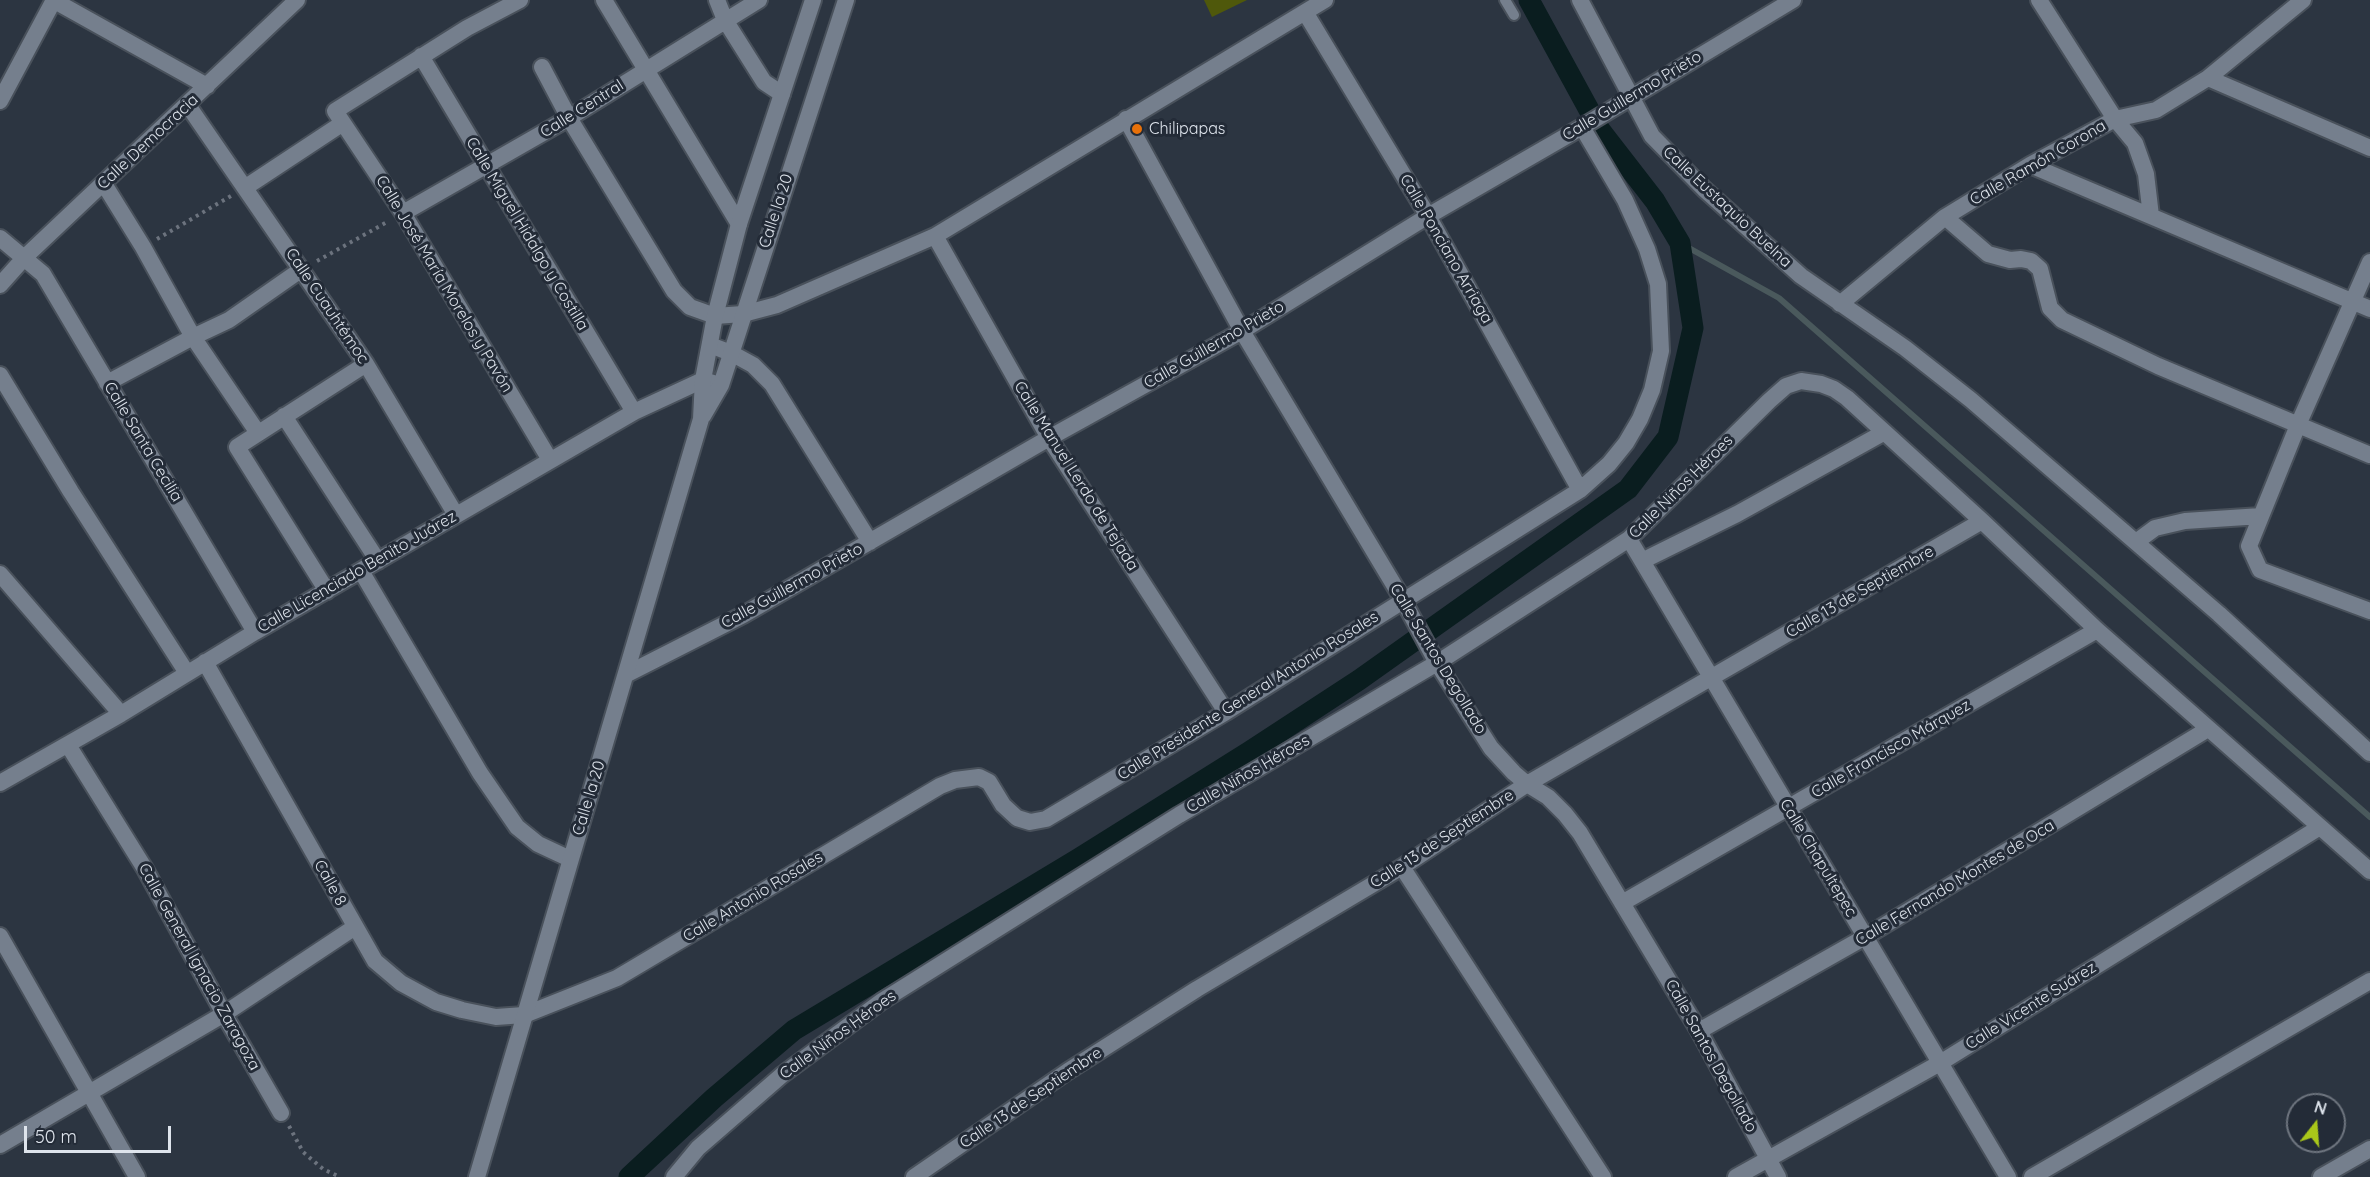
<!DOCTYPE html>
<meta charset="utf-8">
<style>
body{margin:0}
#map{position:relative;width:2370px;height:1177px;overflow:hidden;background:#2c3541;font-family:Quicksand,sans-serif}
canvas{display:block}
.north{position:absolute;left:2286px;top:1093px;width:60px;height:60px;box-sizing:border-box;background:#232b37;border:2px solid #6e757f;border-radius:50%;rotate:17deg;font-size:16px;font-weight:700;line-height:24px;text-align:center;color:#dee4ec}
.north::after{content:'';display:block;margin:auto;width:21px;height:27px;background:#a9c71a;clip-path:polygon(50% 0,100% 100%,50% 72%,0 100%)}
.scale{position:absolute;left:24px;top:1126px;width:147px;height:27px;box-sizing:border-box;border:3px solid #dee4ec;border-top:0;padding-left:8px;font-size:18px;line-height:21px;white-space:nowrap;color:#dee4ec;-webkit-text-stroke:4px #232b37;paint-order:stroke}
</style>
<div id="map">
<canvas width="2370" height="1177"></canvas>
<div class="north">N</div>
<div class="scale">50 m</div>
</div>
<script>
const c = document.querySelector('canvas').getContext('2d');
c.lineJoin = 'round';
function fillPath(path, color) { c.fillStyle = color; c.fill(path, 'evenodd'); }
const toPath = rows => new Path2D(rows.map(r => 'M' + r).join(''));
function stroke(path, color, width, dash) { c.strokeStyle = color; c.lineWidth = width; c.lineCap = dash ? 'butt' : 'round'; c.setLineDash(dash || []); c.stroke(path); }
function label(font, color, halo, rows, align = 'center') {
  c.font = font + ' Quicksand,sans-serif'; c.lineWidth = 6; c.setLineDash([]); c.textBaseline = 'middle'; c.strokeStyle = halo; c.fillStyle = color; for (const [text, x, y, turn = 0] of rows) {
    c.save(); c.translate(x, y); c.rotate((+turn || 0) * Math.PI / 180); c.textAlign = isNaN(turn) ? turn : align; if (halo) c.strokeText(text, 0, 0); c.fillText(text, 0, 0); c.restore();
  }
}
fillPath(toPath([
 [1204,0,1247,0,1212,17]
]), '#4f580b');
stroke(toPath([
 [1680,243,1779,298,2370,817]
]), '#4a595c', 6);
stroke(toPath([
 [629,1177,714,1098,794,1030,1078,859,1249,752,1359,680,1628,489,1668,437,1693,328,1680,243,1655,201,1600,130,1529,0]
]), '#0a1d1f', 21);
const service = toPath([
 [1505,0,1514,15]
]);
const minor = toPath([
 [53,0,207,86],
 [520,0,467,28,335,111,403,213,550,460],
 [604,0,739,224],
 [717,0,725,20,764,82,782,94],
 [1580,0,1652,136,1704,189,1801,276,1905,348,1971,400,2219,614,2370,753],
 [2039,0,2115,119,2135,143,2146,174,2151,216],
 [1305,12,1428,216,1580,490],
 [421,56,634,412],
 [542,67,569,118,674,291,690,307,715,316,743,314,777,305,935,236,1325,0],
 [2208,78,2370,148],
 [0,101,54,0],
 [187,104,366,364,456,515],
 [1126,119,1242,331,1403,600,1437,663,1491,748,1514,773,1527,784,1548,797,1565,814,1580,833,1699,1031,1778,1177],
 [2030,165,2370,309],
 [104,184,143,247,193,337,258,433],
 [246,187,343,123],
 [403,213,569,118,759,0],
 [1945,217,1988,254,2010,260,2021,259,2031,261,2040,269,2050,308,2062,320,2158,366,2370,455],
 [935,236,1049,438,1226,712],
 [0,238,43,274,255,632],
 [2370,262,2298,425,2249,546,2260,570,2370,611],
 [0,285,25,257,297,0],
 [1840,304,1945,217,2030,165,2115,119,2156,110,2208,78,2303,0],
 [710,345,731,353,753,365,772,384,870,542],
 [0,375,71,492,187,673],
 [107,383,193,337,229,320,302,269],
 [284,416,378,561],
 [1629,539,2008,1177],
 [2136,542,2155,528,2185,521,2261,516],
 [1642,561,1737,514,1883,433],
 [361,571,480,773,517,827,538,844,570,859],
 [0,574,121,714],
 [327,591,237,447,366,364],
 [205,662,375,961,401,983,436,1002,462,1010,496,1017,524,1015,617,978,940,786,955,780,979,777,989,782,1003,805,1017,818,1030,822,1046,819,1226,712,1580,490,1609,464,1626,443,1640,419,1652,390,1661,351,1658,284,1647,249,1625,200,1582,127],
 [627,674,743,615,1049,438,1242,331,1428,216,1582,127,1793,0],
 [68,745,145,869,224,1014,281,1113],
 [0,783,121,714,255,632,634,412,703,380,716,384],
 [1402,867,1603,1177],
 [1622,903,2097,630],
 [0,936,137,1177],
 [1699,1031,1865,937,2208,729],
 [0,1145,224,1014,355,927],
 [674,1177,698,1148,782,1075,882,1001,1179,815,1437,663,1629,539,1769,401,1786,386,1801,381,1821,384,1834,389,1847,398,1982,521,2097,630,2370,871],
 [914,1177,1068,1071,1197,989,1402,867,1527,784,1982,521],
 [1736,1177,1940,1063,2320,827],
 [2032,1177,2370,981],
 [2321,1177,2370,1149]
]);
const tertiary = toPath([
 [703,416,721,385,846,0],
 [477,1177,701,419,703,380,715,316,739,224,813,0]
]);
stroke(service, '#49515b', 14);
stroke(minor, '#49515b', 20);
stroke(tertiary, '#49515b', 20);
stroke(toPath([
 [157,239,231,196],
 [317,261,389,221],
 [289,1126,303,1152,323,1169,340,1177]
]), '#6c737e', 4, [3, 4.5]);
stroke(service, '#757f8d', 10);
stroke(minor, '#757f8d', 16);
stroke(tertiary, '#757f8d', 16);
for (const [x, y, r, color] of [
 [1137,129,6,"#e8710a"]
]) { const dot = new Path2D(); dot.arc(x, y, r, 0, 2 * Math.PI); c.fillStyle = color; c.fill(dot); stroke(dot, '#232b37', 2); }
label('16px', '#dee4ec', '#232b37', [
 ["Calle Guillermo Prieto",1632,96,-31],
 ["Calle Central",582,109,-32],
 ["Calle Democracia",148,142,-43],
 ["Calle Ramón Corona",2038,163,-30],
 ["Calle Eustaquio Buelna",1727,207,43],
 ["Calle la 20",776,211,-72],
 ["Calle Miguel Hidalgo y Costilla",527,234,59],
 ["Calle Ponciano Arriaga",1446,249,60],
 ["Calle José María Morelos y Pavón",444,284,59],
 ["Calle Cuauhtémoc",327,306,56],
 ["Calle Guillermo Prieto",1214,345,-30],
 ["Calle Santa Cecilia",143,442,59],
 ["Calle Manuel Lerdo de Tejada",1076,476,58],
 ["Calle Niños Héroes",1681,487,-45],
 ["Calle Licenciado Benito Juárez",357,572,-30],
 ["Calle Guillermo Prieto",792,586,-29],
 ["Calle 13 de Septiembre",1860,592,-30],
 ["Calle Santos Degollado",1438,659,59],
 ["Calle Presidente General Antonio Rosales",1248,696,-32],
 ["Calle Francisco Márquez",1891,749,-30],
 ["Calle Niños Héroes",1248,774,-30],
 ["Calle la 20",589,798,-73],
 ["Calle 13 de Septiembre",1442,839,-33],
 ["Calle Chapultepec",1818,858,59],
 ["Calle 8",330,883,61],
 ["Calle Fernando Montes de Oca",1955,883,-31],
 ["Calle Antonio Rosales",753,897,-31],
 ["Calle General Ignacio Zaragoza",199,967,61],
 ["Calle Vicente Suárez",2031,1006,-32],
 ["Calle Niños Héroes",838,1035,-36],
 ["Calle Santos Degollado",1711,1056,61],
 ["Calle 13 de Septiembre",1031,1098,-34]
]);
label('16px', '#dee4ec', '#232b37', [
 ["Chilipapas",1149,129]
], 'left');
</script>
